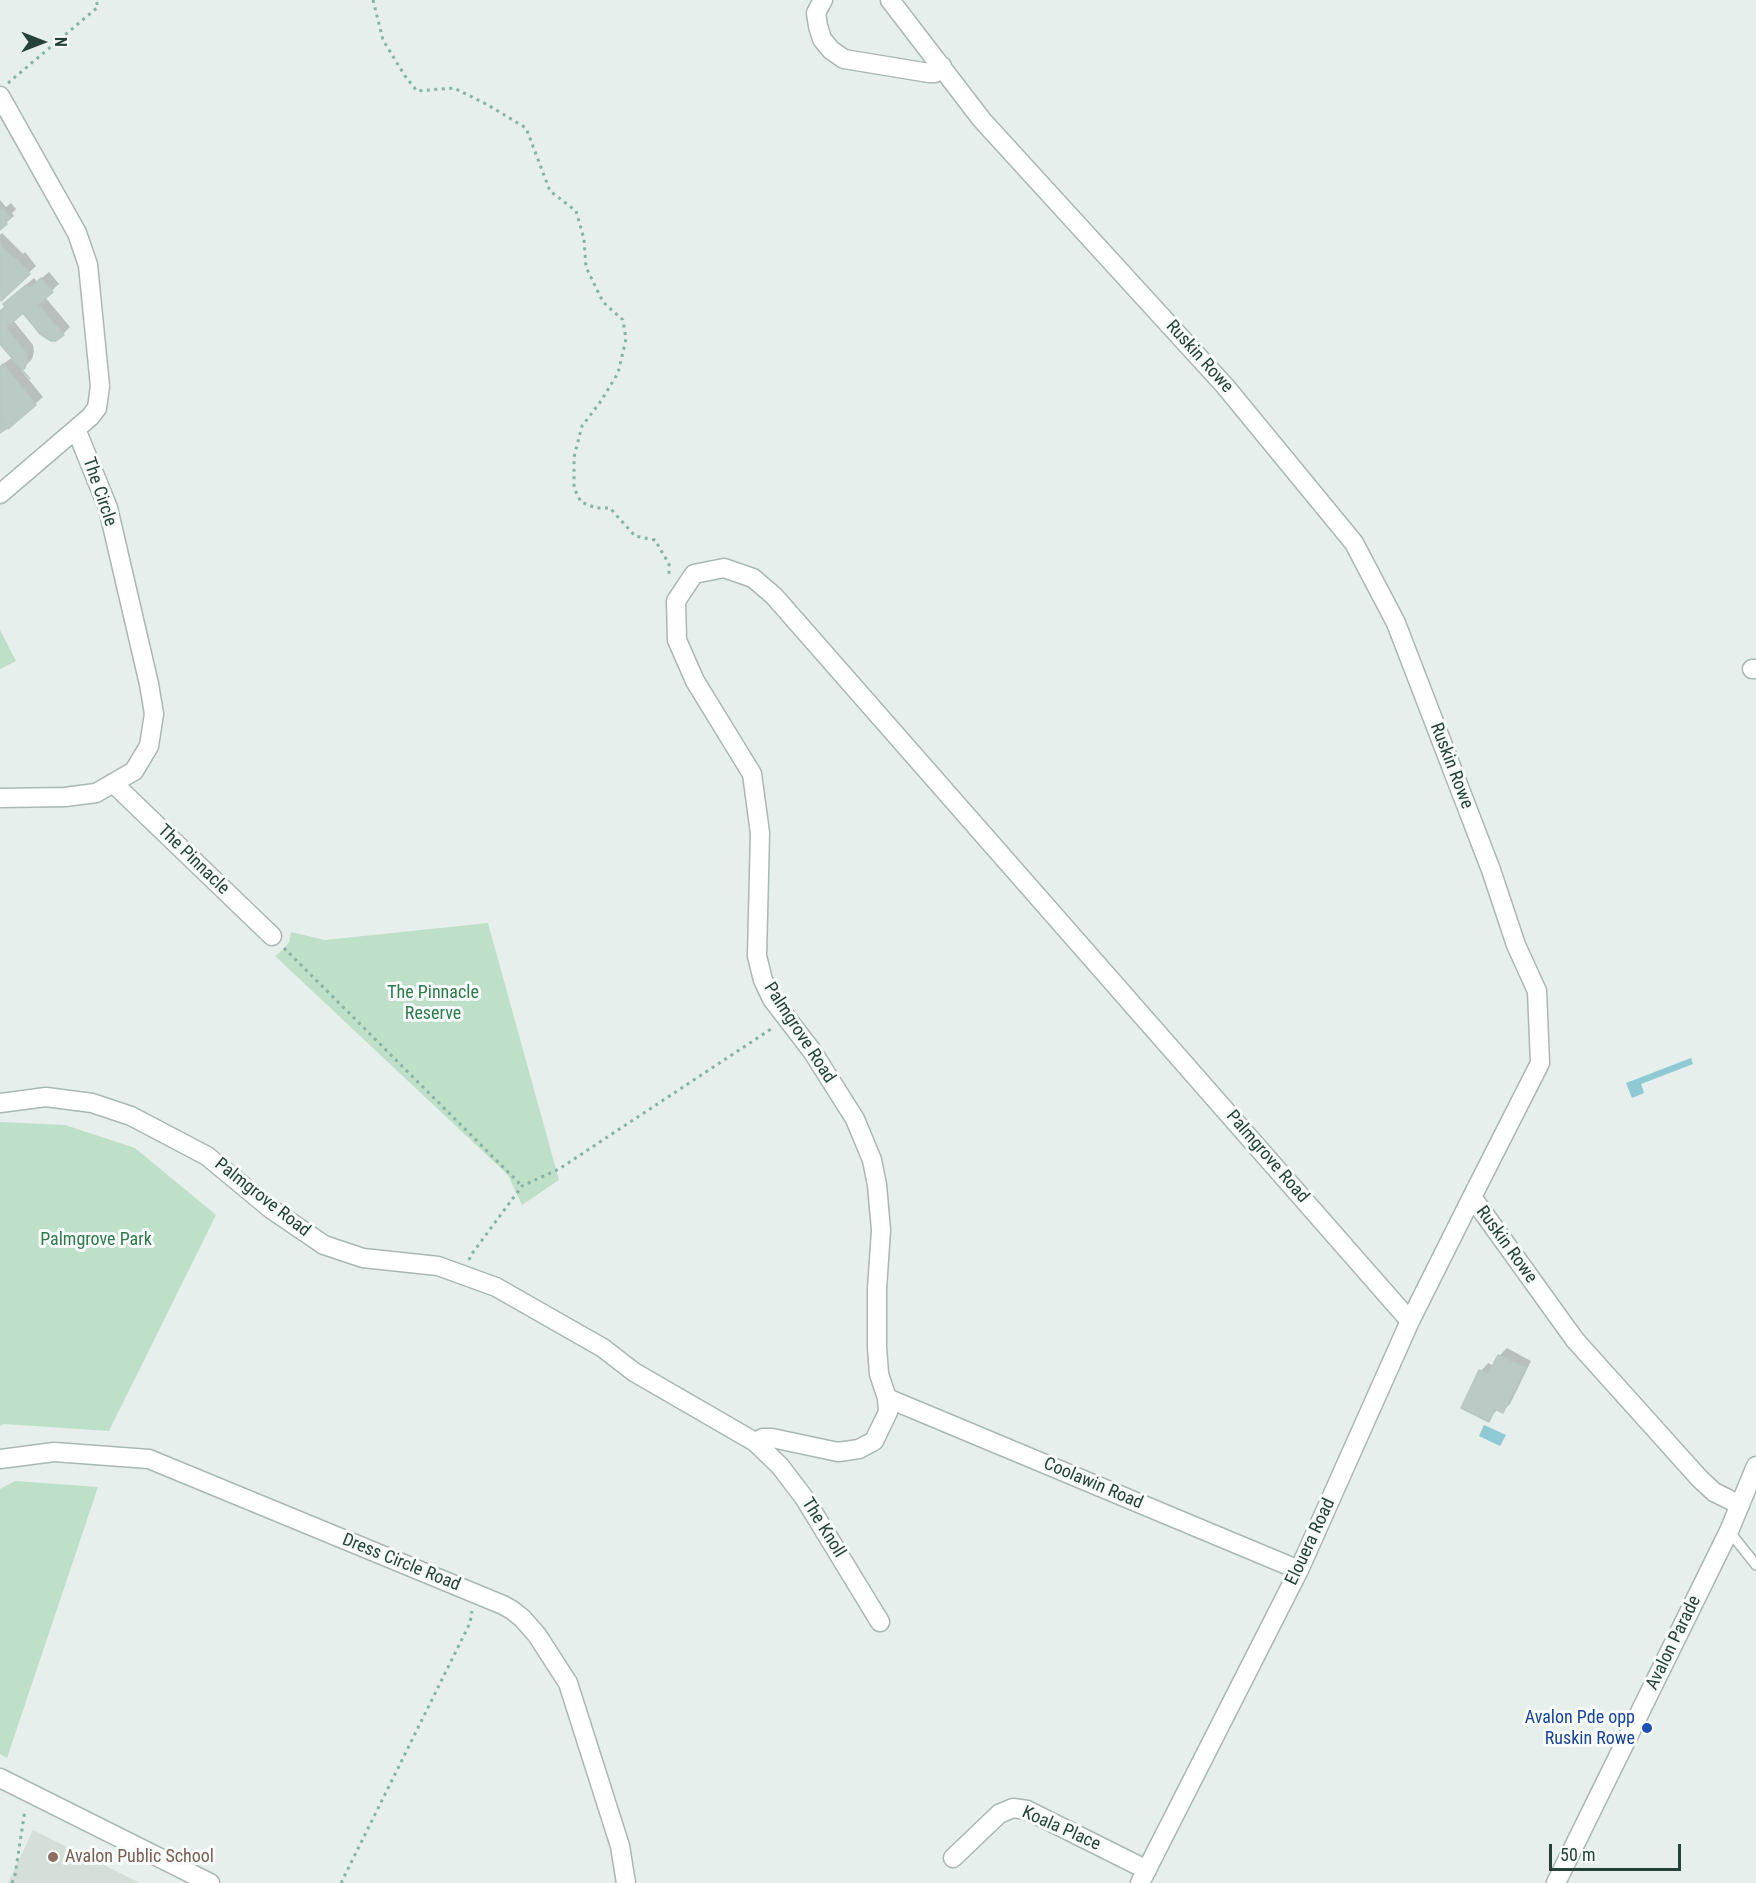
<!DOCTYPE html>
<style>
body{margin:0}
#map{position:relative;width:1756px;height:1883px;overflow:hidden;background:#e6efeb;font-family:"Roboto Condensed",sans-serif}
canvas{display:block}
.north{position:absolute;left:12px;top:12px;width:60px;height:60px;-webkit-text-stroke:4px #f7fbf9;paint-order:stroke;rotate:90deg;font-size:16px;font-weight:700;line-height:24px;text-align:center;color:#24423a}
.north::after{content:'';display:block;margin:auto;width:21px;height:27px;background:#24423a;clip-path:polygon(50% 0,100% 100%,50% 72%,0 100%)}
.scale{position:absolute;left:1549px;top:1844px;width:132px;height:27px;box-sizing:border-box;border:3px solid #24423a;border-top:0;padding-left:8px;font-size:18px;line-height:21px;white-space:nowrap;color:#24423a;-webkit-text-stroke:4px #f7fbf9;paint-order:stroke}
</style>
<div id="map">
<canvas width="1756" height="1883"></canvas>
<div class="north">N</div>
<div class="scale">50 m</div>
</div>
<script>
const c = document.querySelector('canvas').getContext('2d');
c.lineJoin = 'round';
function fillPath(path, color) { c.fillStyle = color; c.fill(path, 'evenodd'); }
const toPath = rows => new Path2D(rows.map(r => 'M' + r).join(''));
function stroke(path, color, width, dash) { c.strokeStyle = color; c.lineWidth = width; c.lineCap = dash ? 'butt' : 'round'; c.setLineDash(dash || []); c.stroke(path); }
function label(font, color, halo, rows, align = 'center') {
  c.font = font + ' "Roboto Condensed",sans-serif'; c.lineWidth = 6; c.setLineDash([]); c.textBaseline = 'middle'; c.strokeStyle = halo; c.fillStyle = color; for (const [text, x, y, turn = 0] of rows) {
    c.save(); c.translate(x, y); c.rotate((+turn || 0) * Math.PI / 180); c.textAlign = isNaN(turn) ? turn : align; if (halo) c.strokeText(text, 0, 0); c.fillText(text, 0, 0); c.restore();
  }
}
fillPath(toPath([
 [33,1830,140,1883,8,1883]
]), '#d4dfda');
fillPath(toPath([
 [0,630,16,661,0,669],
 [488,923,559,1180,522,1205,508,1175,275,956,284,949,289,942,291,932,325,940],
 [0,1122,65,1125,135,1148,216,1215,109,1431,4,1424,0,1426],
 [15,1481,98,1487,7,1758,0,1754,0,1489]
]), '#bfe0c8');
fillPath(toPath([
 [1691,1058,1693,1064,1641,1084,1644,1093,1632,1098,1626,1083],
 [1484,1425,1506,1435,1500,1446,1479,1436]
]), '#8ec9d4');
fillPath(toPath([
 [0,200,6,207,11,203,16,209,12,213,14,216,0,228],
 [2,233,23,254,25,252,36,266,1,299,0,235],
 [49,272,59,284,45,297,70,327,63,334,23,311,13,320,33,345,34,352,32,359,21,370,43,397,8,427,7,425,0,432,0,366,13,357,0,342,0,312,6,306,12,297,34,278,37,282],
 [1507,1348,1531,1361,1510,1404,1502,1411,1498,1409,1488,1420,1481,1371,1488,1363,1494,1366,1499,1356]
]), '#0003');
const building = toPath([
 [3,209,10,218,5,221,7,224,0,230,0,211,3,209],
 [0,245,15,260,17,259,30,274,1,301,0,245],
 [41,278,53,292,38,305,64,335,56,341,51,341,40,334,23,313,6,328,26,353,27,360,25,368,22,370,30,379,0,344,0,311,5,307,3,304,26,285,29,288,41,278],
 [3,364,36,405,8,429,0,419,0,367,3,364],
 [0,421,6,429,0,433,0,421],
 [1498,1355,1525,1368,1503,1413,1495,1409,1489,1422,1461,1408,1479,1370,1488,1374,1498,1355]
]);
fillPath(building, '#bbcac4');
stroke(building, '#b8c9c2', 1.5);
const service = toPath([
 [1729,1531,1756,1565]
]);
const minor = toPath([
 [823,0,816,13,818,26,822,39,831,50,844,59,929,73,935,73,942,66],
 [890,0,982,120,1225,386,1354,543,1396,623,1491,870,1516,945,1537,991,1540,1063,1472,1197,1575,1340,1700,1479,1714,1492,1740,1505],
 [0,96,77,233,88,265,100,386,97,408,90,417,0,494],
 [1752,669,1756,669],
 [113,783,272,936],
 [0,798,65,797,96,793,134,771,149,746,154,714,149,684,108,508,76,429],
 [0,1103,46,1097,92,1103,131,1116,207,1156,271,1209,324,1245,363,1258,438,1266,496,1287,603,1348,634,1372,755,1442,763,1438,772,1438,838,1452,859,1449,874,1441,888,1412,887,1398,879,1374,877,1347,877,1289,881,1230,877,1185,872,1160,855,1119,812,1051,772,999,763,980,757,956,760,833,752,774,695,681,677,640,676,601,694,574,724,568,753,578,774,596,1410,1321],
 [887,1398,1299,1570],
 [755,1442,780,1466,805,1499,880,1622],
 [0,1459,54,1452,149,1459,503,1605,512,1610,522,1618,537,1635,568,1683,620,1846,626,1883],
 [0,1778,210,1883],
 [953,1858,999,1814,1013,1808,1027,1810,1147,1870],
 [1140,1883,1299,1570,1410,1321,1472,1197]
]);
const tertiary = toPath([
 [1556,1883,1729,1531,1756,1466]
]);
stroke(service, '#a8b8b2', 12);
stroke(minor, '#a8b8b2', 21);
stroke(tertiary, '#a8b8b2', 21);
stroke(toPath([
 [373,0,383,40,405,76,417,91,454,88,488,105,526,128,550,191,576,211,584,239,586,267,603,302,623,320,626,339,618,373,601,401,582,426,574,457,574,488,581,502,596,508,610,508,635,536,655,540,669,564,669,578],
 [8,83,98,7,96,0],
 [284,948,522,1186],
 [469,1260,471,1255,522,1186,559,1169,774,1027],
 [12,1883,15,1875,25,1810],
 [341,1883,470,1623,472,1611]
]), '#86b3a5', 3, [3, 4.5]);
stroke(service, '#fff', 9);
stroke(minor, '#fff', 18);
stroke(tertiary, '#fff', 18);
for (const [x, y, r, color] of [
 [1647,1728,6,"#1a4fb4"],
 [53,1857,6,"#8d6e63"]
]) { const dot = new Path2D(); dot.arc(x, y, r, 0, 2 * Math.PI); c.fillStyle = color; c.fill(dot); stroke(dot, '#f7fbf9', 2); }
label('18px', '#24423a', '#f7fbf9', [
 ["Ruskin Rowe",1199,357,48],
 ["The Circle",99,492,71],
 ["Ruskin Rowe",1451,766,69],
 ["The Pinnacle",193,860,44],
 ["Palmgrove Road",799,1033,57],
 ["Palmgrove Road",1267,1157,49],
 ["Palmgrove Road",262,1198,38],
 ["Ruskin Rowe",1506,1245,54],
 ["Coolawin Road",1093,1484,23],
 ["The Knoll",823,1528,58],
 ["Elouera Road",1311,1542,-65],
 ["Dress Circle Road",401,1563,22],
 ["Avalon Parade",1674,1643,-64],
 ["Koala Place",1061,1829,24]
]);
label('18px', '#2d7a4b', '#f7fbf9', [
 ["The Pinnacle",433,993],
 ["Reserve",433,1014],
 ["Palmgrove Park",96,1240]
]);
label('18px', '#164399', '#f7fbf9', [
 ["Avalon Pde opp",1635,1718],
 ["Ruskin Rowe",1635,1739]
], 'right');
label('18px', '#785e54', '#f7fbf9', [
 ["Avalon Public School",65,1857]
], 'left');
</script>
